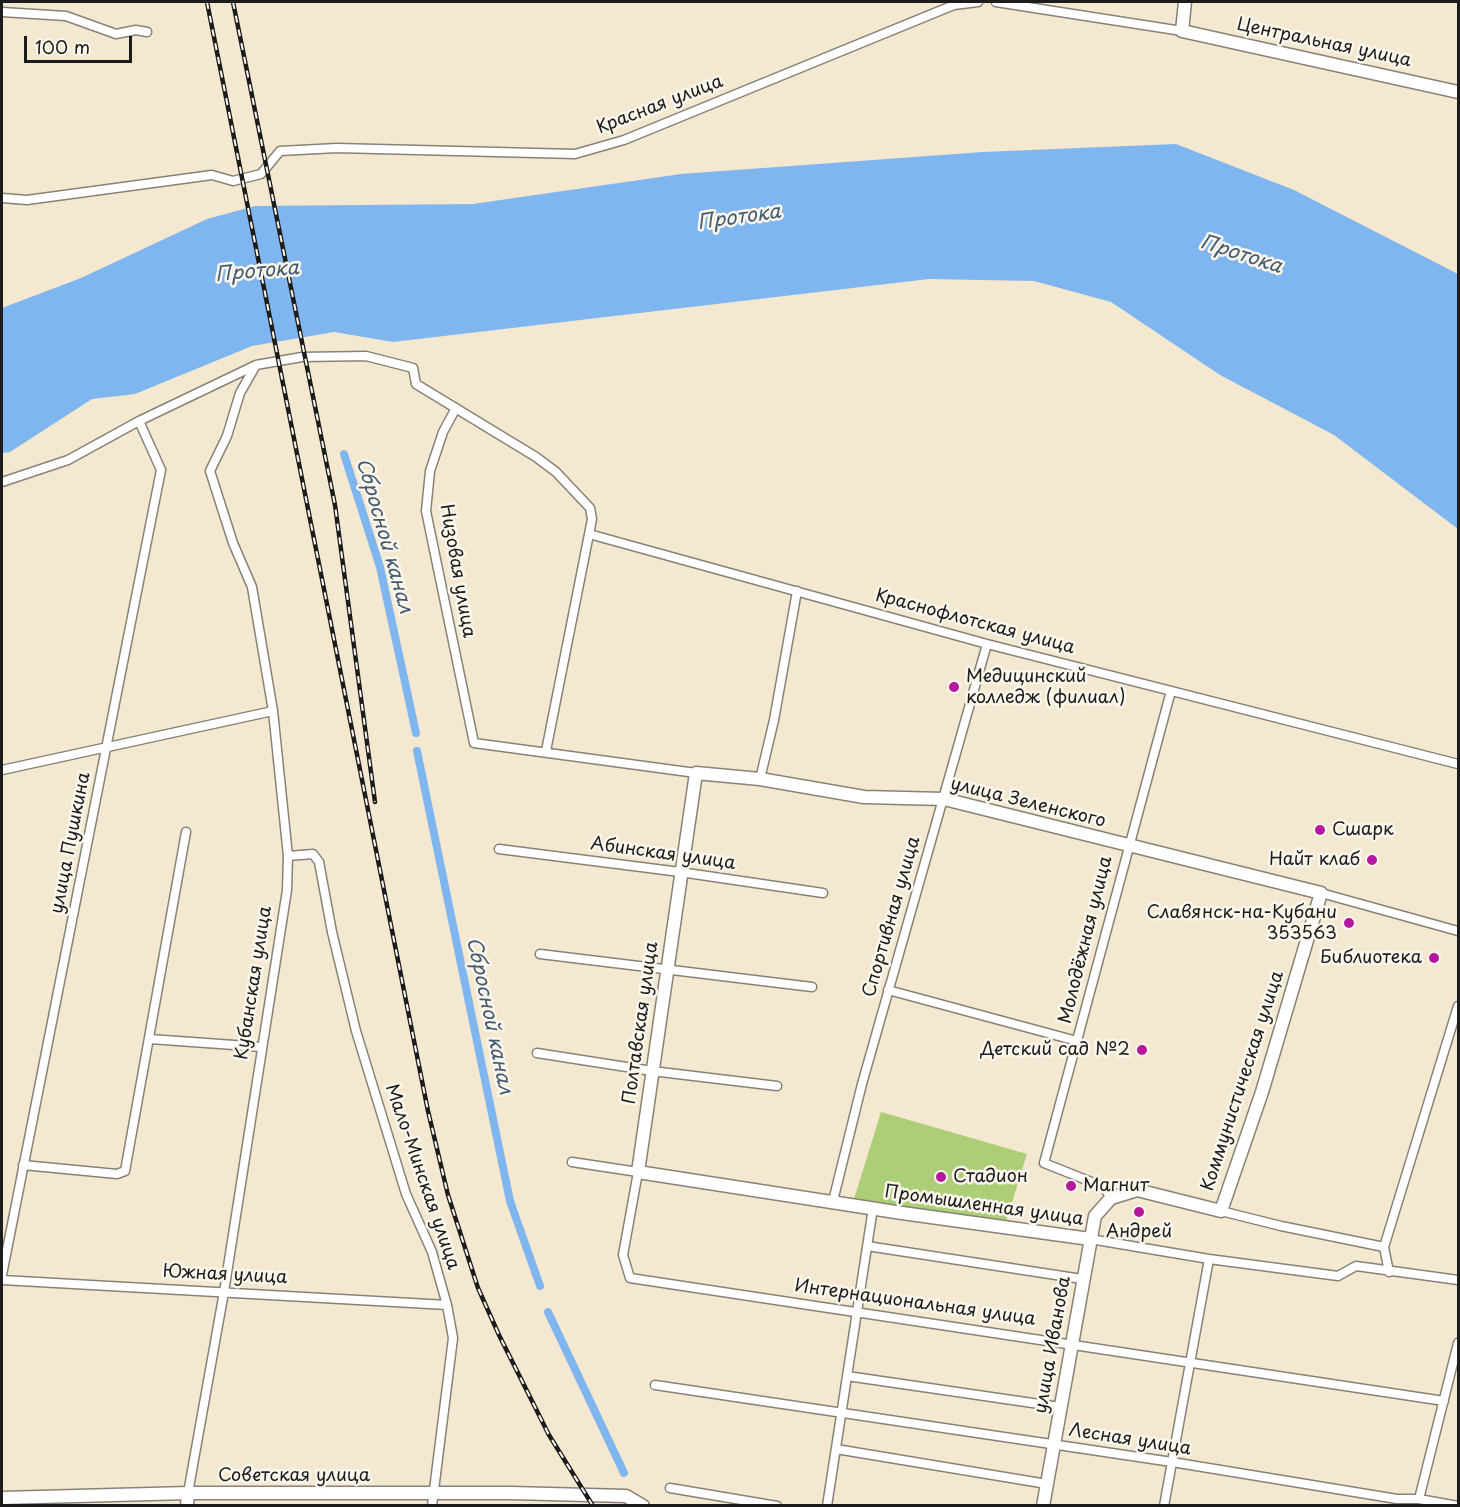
<!DOCTYPE html>
<meta charset="utf-8">
<style>
body{margin:0}
#map{position:relative;width:1460px;height:1507px;overflow:hidden;background:#f4e8d0;font-family:"Playpen Sans",sans-serif}
canvas{display:block}
.frame{position:absolute;inset:0;border:3px solid #1c1c1c;pointer-events:none}
.scale{position:absolute;left:24px;top:36px;width:108px;height:27px;box-sizing:border-box;border:3px solid #1c1c1c;border-top:0;padding-left:8px;font-size:18px;line-height:21px;white-space:nowrap;color:#1c1c1c;-webkit-text-stroke:4px #fbf7ec;paint-order:stroke}
</style>
<div id="map">
<canvas width="1460" height="1507"></canvas>
<div class="frame"></div>
<div class="scale">100 m</div>
</div>
<script>
const c = document.querySelector('canvas').getContext('2d');
c.lineJoin = 'round';
function fillPath(path, color) { c.fillStyle = color; c.fill(path, 'evenodd'); }
const toPath = rows => new Path2D(rows.map(r => 'M' + r).join(''));
function stroke(path, color, width, dash) { c.strokeStyle = color; c.lineWidth = width; c.lineCap = dash ? 'butt' : 'round'; c.setLineDash(dash || []); c.stroke(path); }
function label(font, color, halo, rows, align = 'center') {
  c.font = font + ' "Playpen Sans",sans-serif'; c.lineWidth = 5; c.setLineDash([]); c.textBaseline = 'middle'; c.strokeStyle = halo; c.fillStyle = color; for (const [text, x, y, turn = 0] of rows) {
    c.save(); c.translate(x, y); c.rotate((+turn || 0) * Math.PI / 180); c.textAlign = isNaN(turn) ? turn : align; if (halo) c.strokeText(text, 0, 0); c.fillText(text, 0, 0); c.restore();
  }
}
fillPath(toPath([
 [881,1112,1027,1154,1005,1225,854,1199]
]), '#abce77');
fillPath(toPath([
 [1176,144,1294,190,1458,274,1458,529,1334,435,1220,375,1111,302,1034,281,929,279,393,342,334,332,252,346,135,394,92,399,10,452,2,453,2,308,81,278,207,219,255,206,473,204,681,174,983,152]
]), '#80b6ef');
stroke(toPath([
 [344,454,380,567,416,733],
 [417,751,510,1201,540,1286],
 [548,1312,624,1473]
]), '#80b6ef', 8);
const street = toPath([
 [996,2,1182,31],
 [2,12,66,16,116,34,136,30,147,32],
 [2,198,27,200,212,175,233,181,261,174,280,151,337,148,575,154,624,140,954,5,978,2],
 [456,408,443,432,430,471,426,511,474,743,696,773],
 [2,482,68,460,139,421,256,365],
 [589,534,987,644,1458,764],
 [2,770,273,711],
 [760,779,774,720,797,591],
 [499,849,680,872,823,893],
 [288,856,313,854,319,862,332,932,356,1031,406,1194,432,1252,447,1305,453,1338,432,1506],
 [1321,893,1458,931],
 [540,954,812,987],
 [888,990,1077,1041],
 [150,1039,262,1047],
 [537,1053,652,1071,777,1086],
 [572,1162,638,1172,623,1255,630,1278,1444,1401],
 [23,1165,117,1174,125,1171,186,832],
 [1111,1198,1104,1187,1044,1163,1171,691],
 [833,1201,862,1084,987,644],
 [1221,1211,1281,1226,1384,1247,1389,1272],
 [1090,1239,1209,1259,1338,1276,1356,1266,1458,1280],
 [867,1246,1082,1279],
 [1384,1247,1458,1006],
 [2,1275,161,470,139,421],
 [2,1280,447,1305],
 [847,1376,1060,1407],
 [655,1385,1172,1462,1397,1499,1419,1499,1458,1506],
 [836,1449,1047,1484],
 [670,1488,777,1506],
 [188,1493,224,1292,287,890,288,856,273,711,252,587,233,543,210,471,227,436,240,393,256,365,302,357,366,356,413,368,416,384,536,457,556,472,590,508,592,519,546,751],
 [1419,1499,1458,1343],
 [827,1506,873,1208],
 [1164,1506,1209,1259]
]);
const secondary = toPath([
 [1185,2,1182,31,1458,92],
 [2,1498,188,1493,511,1493,626,1496,643,1506],
 [187,1506,188,1493],
 [1043,1506,1095,1216,1111,1198,1137,1190,1221,1211,1262,1092,1321,893,944,799,864,797,760,779,696,773,638,1172,902,1213,1090,1239]
]);
stroke(street, '#888276', 11);
stroke(secondary, '#888276', 15);
stroke(street, '#fff', 8);
stroke(secondary, '#fff', 12);
const rail = toPath([
 [207,2,428,1111,448,1195,478,1288,499,1335,549,1435,593,1506],
 [233,2,335,505,375,802]
]);
stroke(rail, '#1c1c1c', 4.5);
stroke(rail, '#fbf7ec', 2, [7]);
for (const [x, y, r, color] of [
 [954,687,6,"#b5179e"],
 [1320,830,6,"#b5179e"],
 [1372,860,6,"#b5179e"],
 [1349,923,6,"#b5179e"],
 [1434,958,6,"#b5179e"],
 [1142,1050,6,"#b5179e"],
 [941,1177,6,"#b5179e"],
 [1071,1186,6,"#b5179e"],
 [1139,1212,6,"#b5179e"]
]) { const dot = new Path2D(); dot.arc(x, y, r, 0, 2 * Math.PI); c.fillStyle = color; c.fill(dot); stroke(dot, '#fbf7ec', 2); }
label('18px', '#1c1c1c', '#fbf7ec', [
 ["Центральная улица",1324,43,12],
 ["Красная улица",660,105,-21],
 ["Низовая улица",457,571,80],
 ["Краснофлотская улица",975,622,15],
 ["улица Зеленского",1028,803,14],
 ["улица Пушкина",71,843,-79],
 ["Абинская улица",663,854,8],
 ["Спортивная улица",892,917,-74],
 ["Молодёжная улица",1086,940,-76],
 ["Кубанская улица",254,983,-81],
 ["Полтавская улица",641,1023,-82],
 ["Коммунистическая улица",1243,1081,-72],
 ["Мало-Минская улица",422,1177,71],
 ["Промышленная улица",984,1206,8],
 ["Южная улица",225,1275,3],
 ["Интернациональная улица",915,1303,8],
 ["улица Иванова",1053,1345,-80],
 ["Лесная улица",1130,1440,9],
 ["Советская улица",294,1476]
]);
label('18px', '#1c1c1c', '#fbf7ec', [
 ["Медицинский",966,677],
 ["колледж (филиал)",966,698],
 ["Сшарк",1332,830],
 ["Найт клаб",1360,860,"right"],
 ["Славянск-на-Кубани",1337,913,"right"],
 ["353563",1337,934,"right"],
 ["Библиотека",1422,958,"right"],
 ["Детский сад №2",1130,1050,"right"],
 ["Стадион",953,1177],
 ["Магнит",1083,1186],
 ["Андрей",1139,1232,"center"]
], 'left');
label('italic 20px', '#445a70', '#fbf7ec', [
 ["Протока",739,218,-8],
 ["Протока",1241,255,18],
 ["Протока",257,272,-5],
 ["Сбросной канал",384,536,74],
 ["Сбросной канал",489,1016,78]
]);
</script>
